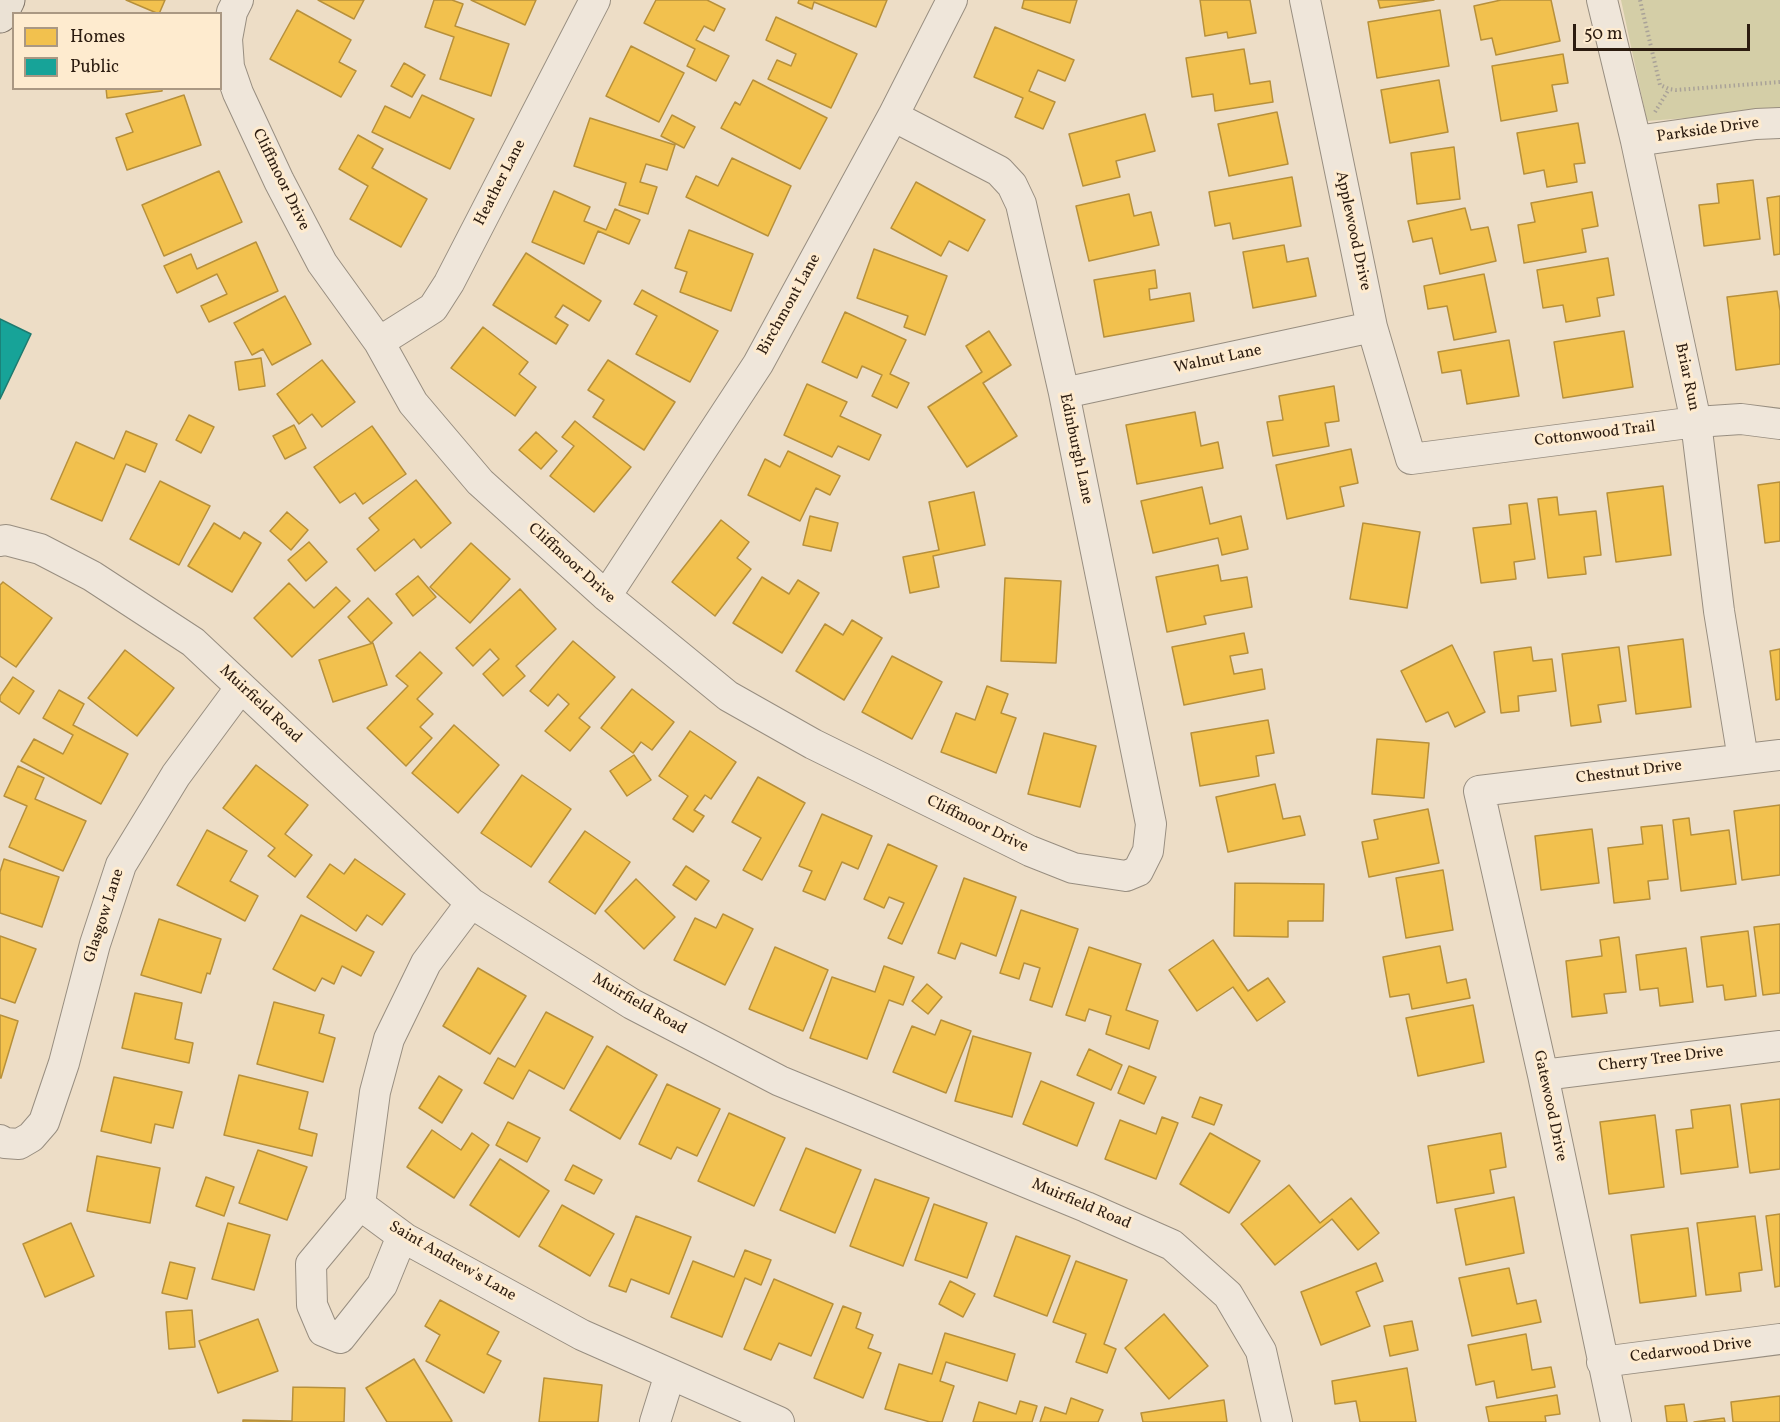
<!DOCTYPE html>
<style>
body{margin:0}
#map{position:relative;width:1780px;height:1422px;overflow:hidden;background:#edddc6;font-family:Vollkorn,serif}
canvas{display:block}
.legend{position:absolute;left:12px;top:12px;width:210px;height:78px;box-sizing:border-box;background:#feebcf;border:2px solid #aa9883;margin:0;padding:8px 10px;list-style:none;font-size:18px;color:#2c1c10}
.legend li{display:flex;align-items:center;gap:12px;height:30px}
.legend b{width:30px;border:2px solid #aa9883}
.scale{position:absolute;left:1573px;top:24px;width:177px;height:27px;box-sizing:border-box;border:3px solid #2c1c10;border-top:0;padding-left:8px;font-size:18px;line-height:21px;white-space:nowrap;color:#2c1c10;-webkit-text-stroke:4px #feebcf;paint-order:stroke}
</style>
<div id="map">
<canvas width="1780" height="1422"></canvas>
<ul class="legend">
<li><b style="height:16px;background:#f2c14e"></b>Homes</li>
<li><b style="height:16px;background:#17a398"></b>Public</li>
</ul>
<div class="scale">50 m</div>
</div>
<script>
const c = document.querySelector('canvas').getContext('2d');
c.lineJoin = 'round';
function fillPath(path, color) { c.fillStyle = color; c.fill(path, 'evenodd'); }
const toPath = rows => new Path2D(rows.map(r => 'M' + r).join(''));
function stroke(path, color, width, dash) { c.strokeStyle = color; c.lineWidth = width; c.lineCap = dash ? 'butt' : 'round'; c.setLineDash(dash || []); c.stroke(path); }
function label(font, color, halo, rows, align = 'center') {
  c.font = font + ' Vollkorn,serif'; c.lineWidth = 6; c.setLineDash([]); c.textBaseline = 'middle'; c.strokeStyle = halo; c.fillStyle = color; for (const [text, x, y, turn = 0] of rows) {
    c.save(); c.translate(x, y); c.rotate((+turn || 0) * Math.PI / 180); c.textAlign = isNaN(turn) ? turn : align; if (halo) c.strokeText(text, 0, 0); c.fillText(text, 0, 0); c.restore();
  }
}
fillPath(toPath([
 [1621,0,1780,0,1780,111,1647,121]
]), '#d4cea7');
const homes = toPath([
 [126,0,165,0,159,14,126,0],
 [318,0,364,0,354,19,318,0],
 [434,0,452,0,463,4,455,26,509,44,491,96,440,79,454,37,425,27,434,0],
 [471,0,536,0,525,25,471,0],
 [656,0,707,0,725,9,714,31,704,26,696,40,729,56,716,81,687,66,695,49,644,23,656,0],
 [799,0,887,0,876,27,814,2,812,9,798,3,799,0],
 [1024,0,1077,0,1070,23,1022,8,1024,0],
 [1200,0,1250,0,1256,33,1228,38,1227,32,1205,36,1200,0],
 [1378,0,1434,0,1380,8,1378,0],
 [1501,0,1551,0,1560,41,1496,55,1492,38,1481,40,1474,6,1501,0],
 [297,10,351,40,339,62,356,71,341,97,270,59,297,10],
 [1440,10,1449,66,1377,78,1368,22,1440,10],
 [776,17,857,54,831,108,768,79,777,60,791,66,796,54,766,40,776,17],
 [995,27,1074,60,1065,81,1038,70,1029,91,1055,102,1043,129,1015,117,1023,98,974,77,995,27],
 [631,46,684,73,659,122,606,96,631,46],
 [1244,49,1250,84,1270,81,1273,102,1215,111,1213,94,1192,97,1186,58,1244,49],
 [1563,54,1568,83,1552,85,1557,111,1501,121,1492,66,1563,54],
 [404,63,425,75,412,97,391,86,404,63],
 [753,80,827,118,800,169,721,128,735,102,740,105,753,80],
 [1439,80,1448,132,1390,143,1381,90,1439,80],
 [106,88,162,88,162,91,107,98,106,88],
 [184,95,201,145,127,170,116,138,133,132,126,114,184,95],
 [422,95,474,119,450,169,372,132,385,106,410,118,422,95],
 [1277,112,1288,164,1229,176,1218,124,1277,112],
 [1145,114,1155,151,1116,161,1120,177,1083,186,1069,134,1145,114],
 [672,115,695,127,684,148,661,136,672,115],
 [590,118,675,145,667,170,646,164,640,182,657,187,648,214,619,205,626,183,574,166,590,118],
 [1578,123,1585,163,1574,164,1577,182,1547,187,1544,170,1524,174,1517,133,1578,123],
 [358,135,383,149,372,168,427,199,401,247,350,219,368,186,339,169,358,135],
 [1454,147,1460,199,1417,204,1411,153,1454,147],
 [732,158,791,186,768,236,686,197,696,176,718,186,732,158],
 [219,171,242,222,164,256,142,205,219,171],
 [1292,177,1301,226,1233,239,1230,223,1215,226,1209,192,1292,177],
 [1753,180,1760,239,1704,246,1699,205,1719,203,1717,184,1753,180],
 [916,182,985,220,968,251,949,241,941,256,891,228,916,182],
 [554,191,590,207,584,221,606,230,615,209,640,220,629,244,598,231,584,264,532,242,554,191],
 [1592,192,1598,226,1582,229,1586,252,1524,263,1518,225,1535,222,1531,203,1592,192],
 [1129,194,1134,216,1151,212,1159,245,1089,261,1076,206,1129,194],
 [1780,196,1780,254,1774,255,1767,198,1780,196],
 [1465,208,1471,230,1488,227,1496,261,1440,274,1432,238,1413,242,1408,221,1465,208],
 [689,230,753,254,731,311,680,292,687,272,675,268,689,230],
 [256,242,278,291,209,322,201,306,227,294,217,274,177,293,164,266,191,254,197,269,256,242],
 [1284,245,1287,262,1308,258,1316,296,1253,308,1243,252,1284,245],
 [874,249,947,276,925,335,904,327,908,316,857,298,874,249],
 [526,253,601,301,589,321,563,305,555,317,568,325,556,344,493,305,526,253],
 [1608,258,1614,295,1597,298,1600,316,1566,322,1563,305,1543,308,1537,270,1608,258],
 [1155,270,1157,288,1149,289,1150,300,1190,293,1194,321,1104,337,1094,280,1155,270],
 [1484,274,1496,332,1454,340,1447,306,1428,309,1424,286,1484,274],
 [642,290,718,331,690,382,636,354,657,316,634,304,642,290],
 [1777,291,1780,311,1780,364,1736,370,1727,297,1777,291],
 [285,296,311,344,272,365,263,349,252,355,234,323,285,296],
 [845,312,906,340,890,374,909,383,897,408,872,396,882,375,862,366,857,378,822,362,845,312],
 [483,327,528,362,519,374,536,387,515,416,451,368,483,327],
 [989,331,1011,365,983,383,1017,436,967,467,928,407,982,372,966,346,989,331],
 [1624,331,1633,387,1563,398,1554,342,1624,331],
 [1509,340,1519,396,1467,404,1461,370,1442,373,1438,352,1509,340],
 [261,358,265,386,239,390,235,362,261,358],
 [322,360,355,402,322,427,312,414,299,424,277,394,322,360],
 [608,360,675,402,644,450,593,417,604,400,588,390,608,360],
 [807,384,847,402,840,416,881,435,869,460,838,446,832,457,784,435,807,384],
 [1334,386,1339,421,1325,423,1329,446,1273,456,1267,422,1283,420,1279,396,1334,386],
 [1195,412,1201,446,1218,442,1223,468,1137,484,1126,425,1195,412],
 [189,415,214,427,201,453,176,440,189,415],
 [575,421,631,467,594,512,550,476,574,446,562,437,575,421],
 [294,425,306,448,285,459,273,436,294,425],
 [372,426,406,474,363,504,355,493,340,503,314,467,372,426],
 [126,431,157,444,145,472,126,464,102,521,51,499,76,442,114,459,126,431],
 [536,432,557,451,541,469,519,450,536,432],
 [1351,449,1358,483,1340,487,1344,506,1287,519,1276,465,1351,449],
 [788,451,840,476,830,495,816,488,800,521,748,495,765,459,780,467,788,451],
 [416,480,451,523,421,548,414,539,375,571,357,549,379,530,369,518,416,480],
 [160,481,210,506,179,565,130,539,160,481],
 [1780,482,1780,541,1765,543,1758,485,1780,482],
 [1663,486,1671,555,1616,562,1607,493,1663,486],
 [1202,487,1210,524,1241,516,1248,549,1222,555,1218,538,1153,553,1141,501,1202,487],
 [974,492,985,545,933,556,939,587,910,593,903,557,939,550,929,502,974,492],
 [1557,497,1559,515,1596,511,1601,555,1584,557,1586,574,1548,578,1538,499,1557,497],
 [1527,503,1535,559,1514,562,1516,579,1481,583,1473,528,1511,524,1509,505,1527,503],
 [287,512,308,530,291,550,270,531,287,512],
 [810,516,838,523,831,551,803,545,810,516],
 [721,520,749,542,737,558,751,569,715,616,672,582,721,520],
 [214,523,240,539,244,532,261,543,232,592,188,566,214,523],
 [1363,523,1420,532,1407,608,1350,599,1363,523],
 [309,542,327,562,306,581,288,560,309,542],
 [471,543,510,579,470,623,430,587,471,543],
 [1218,565,1221,581,1247,577,1252,607,1204,616,1206,624,1167,632,1156,577,1218,565],
 [418,576,436,597,413,616,396,594,418,576],
 [762,577,789,594,798,580,819,593,782,653,733,623,762,577],
 [1005,578,1061,581,1056,663,1001,661,1005,578],
 [3,582,52,618,16,667,0,656,0,585,3,582],
 [289,583,314,608,336,587,350,601,292,657,254,618,289,583],
 [520,589,556,629,516,666,525,676,503,696,483,674,499,659,490,649,473,666,456,648,520,589],
 [368,598,392,623,371,643,348,617,368,598],
 [852,620,882,638,844,700,796,671,825,624,843,635,852,620],
 [1244,633,1248,653,1230,656,1234,674,1262,669,1265,689,1184,705,1172,647,1244,633],
 [1683,639,1691,707,1636,714,1628,646,1683,639],
 [573,641,615,677,579,718,590,727,570,751,545,731,569,704,558,694,548,706,530,691,573,641],
 [373,643,387,685,333,702,319,660,373,643],
 [1452,645,1485,712,1455,727,1448,712,1426,722,1401,671,1452,645],
 [1531,647,1533,661,1552,659,1556,691,1518,696,1519,711,1501,713,1494,652,1531,647],
 [1619,647,1626,701,1598,705,1601,722,1571,726,1562,654,1619,647],
 [1780,649,1780,699,1776,700,1770,651,1780,649],
 [125,650,174,688,137,736,88,698,125,650],
 [420,652,442,673,417,699,433,714,420,727,432,738,406,766,367,728,408,686,396,676,420,652],
 [892,656,942,682,912,739,862,712,892,656],
 [13,677,34,691,19,714,0,701,0,696,13,677],
 [987,686,1008,694,1001,713,1016,718,996,773,941,752,956,713,975,720,987,686],
 [632,689,674,722,652,750,641,742,633,753,601,728,632,689],
 [59,690,84,704,73,725,128,754,101,804,21,761,34,739,63,754,73,735,43,718,59,690],
 [1268,720,1274,753,1256,756,1259,776,1200,786,1191,733,1268,720],
 [454,725,499,765,458,813,412,773,454,725],
 [690,731,736,762,711,799,705,795,694,810,704,816,693,832,673,819,688,796,659,776,690,731],
 [1044,733,1096,746,1080,807,1028,794,1044,733],
 [1377,739,1429,743,1424,798,1372,794,1377,739],
 [634,755,651,780,627,796,610,771,634,755],
 [256,765,308,805,285,834,312,855,295,877,268,856,275,848,223,808,256,765],
 [18,766,44,778,35,799,86,821,63,871,9,847,27,806,4,796,18,766],
 [522,775,571,809,531,867,481,833,522,775],
 [758,777,805,803,762,880,743,870,761,838,732,822,758,777],
 [1275,784,1283,819,1300,816,1305,835,1228,852,1216,797,1275,784],
 [1780,805,1780,875,1742,880,1734,811,1780,805],
 [1428,809,1439,863,1369,877,1362,842,1378,839,1374,820,1428,809],
 [822,814,872,836,858,869,842,862,825,900,803,891,812,871,799,866,822,814],
 [1689,818,1691,835,1729,830,1736,884,1681,891,1673,820,1689,818],
 [1662,825,1668,879,1648,881,1650,899,1614,903,1608,848,1643,844,1641,827,1662,825],
 [1592,829,1599,883,1541,890,1535,836,1592,829],
 [207,830,247,851,230,881,258,896,245,921,177,885,207,830],
 [585,831,630,862,595,914,549,882,585,831],
 [888,844,937,866,902,944,888,938,904,903,889,897,884,908,864,899,888,844],
 [4,859,59,877,42,927,0,913,0,872,4,859],
 [355,859,405,894,382,925,367,915,356,931,307,897,330,864,344,874,355,859],
 [686,866,709,881,696,900,673,885,686,866],
 [1443,870,1453,930,1406,938,1396,878,1443,870],
 [964,878,1016,897,996,956,961,943,955,959,938,953,964,878],
 [636,879,675,917,644,949,605,911,636,879],
 [1235,883,1324,884,1323,921,1288,921,1288,937,1234,936,1235,883],
 [1021,910,1078,929,1052,1007,1030,1000,1040,968,1024,963,1019,979,1000,973,1021,910],
 [723,914,753,929,725,985,674,960,695,918,716,928,723,914],
 [301,915,374,952,361,976,342,966,334,984,322,978,315,991,273,969,301,915],
 [159,919,221,939,210,974,207,973,201,993,141,975,159,919],
 [1780,924,1780,993,1763,995,1754,927,1780,924],
 [1748,931,1756,996,1725,1000,1723,985,1707,987,1701,937,1748,931],
 [0,936,36,949,15,1003,0,998,0,936],
 [1619,937,1626,992,1604,994,1607,1013,1572,1017,1566,961,1602,956,1600,940,1619,937],
 [1213,940,1248,991,1268,978,1285,1002,1257,1021,1233,987,1197,1011,1169,970,1213,940],
 [1440,946,1447,983,1466,979,1470,998,1412,1009,1409,994,1390,997,1383,957,1440,946],
 [775,947,828,970,803,1031,749,1009,775,947],
 [1089,947,1141,964,1126,1010,1158,1021,1149,1049,1106,1034,1111,1016,1089,1009,1085,1021,1066,1015,1089,947],
 [1686,948,1693,1002,1660,1006,1658,988,1640,990,1636,955,1686,948],
 [884,966,914,977,903,1005,889,1000,867,1059,810,1038,832,977,875,992,884,966],
 [478,968,526,996,490,1054,443,1026,478,968],
 [927,984,942,997,928,1014,912,1001,927,984],
 [135,993,182,1003,175,1039,193,1043,189,1063,122,1048,135,993],
 [274,1002,324,1015,319,1033,335,1038,323,1082,257,1064,274,1002],
 [1473,1005,1484,1062,1418,1076,1406,1018,1473,1005],
 [546,1012,593,1037,564,1089,529,1070,513,1099,484,1083,498,1058,515,1067,546,1012],
 [0,1015,18,1021,1,1078,0,1078,0,1015],
 [941,1020,971,1031,946,1093,893,1072,912,1026,935,1035,941,1020],
 [973,1036,1031,1053,1012,1117,955,1101,973,1036],
 [607,1046,657,1075,620,1139,570,1110,607,1046],
 [1089,1049,1122,1065,1111,1090,1077,1075,1089,1049],
 [1129,1066,1156,1077,1144,1104,1118,1093,1129,1066],
 [239,1075,308,1092,299,1129,317,1134,312,1156,224,1135,239,1075],
 [439,1076,462,1090,442,1123,419,1108,439,1076],
 [114,1077,182,1092,173,1128,155,1124,151,1143,101,1131,114,1077],
 [1041,1081,1094,1103,1077,1146,1023,1124,1041,1081],
 [667,1084,720,1109,697,1156,677,1147,671,1159,639,1144,667,1084],
 [1200,1097,1222,1105,1214,1125,1192,1117,1200,1097],
 [1780,1099,1780,1169,1750,1173,1741,1104,1780,1099],
 [1730,1105,1738,1167,1681,1174,1676,1130,1693,1128,1691,1110,1730,1105],
 [729,1113,785,1138,754,1206,698,1181,729,1113],
 [1655,1115,1664,1187,1609,1194,1600,1122,1655,1115],
 [1162,1117,1178,1123,1156,1179,1105,1159,1120,1120,1156,1134,1162,1117],
 [508,1122,540,1138,527,1162,496,1145,508,1122],
 [432,1130,461,1150,472,1133,489,1145,454,1198,407,1167,432,1130],
 [1210,1133,1260,1161,1229,1213,1180,1184,1210,1133],
 [1501,1133,1506,1167,1490,1170,1494,1193,1437,1203,1428,1146,1501,1133],
 [806,1148,861,1170,835,1233,780,1210,806,1148],
 [258,1150,307,1167,287,1220,239,1203,258,1150],
 [97,1156,160,1168,150,1223,87,1211,97,1156],
 [500,1159,549,1191,519,1237,470,1205,500,1159],
 [573,1165,602,1180,594,1194,565,1180,573,1165],
 [206,1177,234,1187,224,1216,196,1206,206,1177],
 [875,1179,929,1198,903,1266,850,1246,875,1179],
 [1289,1185,1320,1223,1351,1198,1379,1233,1358,1250,1332,1219,1275,1265,1241,1224,1289,1185],
 [1514,1197,1524,1253,1466,1265,1455,1209,1514,1197],
 [934,1204,987,1223,967,1278,915,1260,934,1204],
 [562,1205,614,1234,590,1276,539,1246,562,1205],
 [1780,1214,1780,1286,1775,1287,1766,1216,1780,1214],
 [636,1216,691,1237,669,1294,631,1279,626,1292,609,1286,636,1216],
 [1755,1216,1762,1270,1739,1273,1741,1291,1706,1295,1697,1223,1755,1216],
 [71,1223,94,1276,45,1297,23,1244,71,1223],
 [228,1223,270,1235,254,1290,212,1279,228,1223],
 [1688,1228,1696,1296,1640,1303,1631,1235,1688,1228],
 [1016,1236,1070,1256,1047,1316,994,1296,1016,1236],
 [745,1250,771,1260,761,1285,745,1278,722,1337,671,1317,693,1261,734,1277,745,1250],
 [1076,1261,1127,1280,1104,1344,1116,1349,1107,1373,1076,1362,1086,1334,1053,1322,1076,1261],
 [170,1262,195,1268,187,1299,162,1293,170,1262],
 [1376,1263,1383,1281,1356,1292,1370,1326,1321,1345,1301,1292,1376,1263],
 [1509,1268,1517,1304,1536,1300,1541,1322,1472,1336,1459,1278,1509,1268],
 [774,1279,833,1304,811,1356,779,1343,771,1360,744,1349,774,1279],
 [950,1281,975,1294,963,1317,939,1304,950,1281],
 [440,1300,499,1332,487,1354,501,1361,484,1393,426,1361,440,1335,425,1326,440,1300],
 [843,1306,861,1313,856,1328,873,1335,868,1348,881,1353,863,1398,814,1378,843,1306],
 [192,1310,195,1347,169,1349,166,1312,192,1310],
 [1164,1314,1208,1366,1169,1399,1125,1348,1164,1314],
 [258,1319,278,1371,218,1393,199,1341,258,1319],
 [1412,1321,1418,1350,1390,1356,1384,1326,1412,1321],
 [945,1333,1015,1354,1007,1381,946,1362,940,1381,954,1386,942,1422,930,1422,885,1409,899,1364,932,1374,945,1333],
 [1526,1334,1532,1370,1551,1367,1555,1387,1497,1398,1494,1381,1476,1385,1468,1345,1526,1334],
 [414,1359,452,1421,450,1422,387,1422,366,1388,414,1359],
 [1407,1368,1416,1422,1360,1422,1356,1401,1335,1404,1332,1381,1407,1368],
 [544,1378,602,1385,598,1422,539,1422,544,1378],
 [293,1387,345,1388,344,1422,243,1422,243,1420,292,1421,293,1387],
 [1557,1395,1560,1414,1545,1416,1546,1422,1489,1422,1486,1407,1557,1395],
 [1780,1396,1780,1422,1733,1422,1731,1402,1780,1396],
 [1071,1398,1103,1410,1098,1422,1040,1422,1045,1407,1066,1414,1071,1398],
 [1224,1400,1227,1422,1143,1422,1141,1413,1224,1400],
 [1020,1401,1037,1406,1032,1422,973,1422,979,1402,1016,1414,1020,1401],
 [1684,1404,1687,1422,1667,1422,1665,1406,1684,1404],
 [1724,1418,1725,1422,1694,1422,1724,1418]
]);
fillPath(homes, '#f2c14e');
stroke(homes, '#b7903b', 1.5);
const public = toPath([
 [0,319,31,334,0,399,0,319]
]);
fillPath(public, '#17a398');
stroke(public, '#1d7a6f', 1.5);
const minor = toPath([
 [238,0,232,12,227,39,229,67,238,93,279,181,322,263,379,342,413,403,480,482,606,596,728,696,813,744,1030,851,1073,868,1126,876,1138,871,1148,851,1151,824,1064,393,1021,204,1012,185,999,171,893,116],
 [1305,0,1372,327,1411,459,1696,422,1741,419,1780,424],
 [1602,0,1636,141,1696,422,1719,611,1743,759],
 [1636,141,1756,124,1780,123],
 [379,342,433,308,449,283,595,0],
 [1064,393,1372,327],
 [0,541,6,540,40,549,92,576,193,642,471,903,632,1004,780,1081,1086,1207,1172,1245,1228,1295,1261,1351,1277,1422],
 [606,596,758,364,893,116,952,0],
 [471,903,426,963,389,1039,375,1092,360,1205,406,1239,582,1335,779,1422],
 [1543,1075,1780,1046],
 [0,1140,5,1143,19,1144,31,1137,44,1122,64,1063,95,944,121,865,176,775,241,687],
 [360,1205,311,1264,312,1305,323,1331,340,1338,382,1285,402,1236],
 [1602,1362,1780,1339],
 [655,1422,670,1374],
 [1616,1422,1543,1075,1479,791,1780,755]
]);
const major = toPath([
 [0,16,8,0]
]);
stroke(minor, '#988e80', 32);
stroke(major, '#7e7367', 35);
stroke(toPath([
 [1640,0,1660,85,1669,89,1676,90,1780,82],
 [1655,112,1669,89]
]), '#a9a298', 4, [1.5, 3]);
stroke(minor, '#efe6da', 30);
stroke(major, '#ebe2d5', 33);
label('16px', '#2c1c10', '#feebcf', [
 ["Parkside Drive",1708,131,-8],
 ["Cliffmoor Drive",280,180,64],
 ["Heather Lane",501,183,-63],
 ["Applewood Drive",1352,231,78],
 ["Birchmont Lane",790,305,-61],
 ["Walnut Lane",1218,360,-12],
 ["Briar Run",1686,377,78],
 ["Cottonwood Trail",1595,435,-7],
 ["Edinburgh Lane",1075,449,78],
 ["Cliffmoor Drive",571,564,42],
 ["Muirfield Road",260,705,43],
 ["Chestnut Drive",1629,773,-7],
 ["Cliffmoor Drive",977,825,26],
 ["Glasgow Lane",105,916,-72],
 ["Muirfield Road",639,1005,30],
 ["Cherry Tree Drive",1661,1060,-7],
 ["Gatewood Drive",1549,1106,78],
 ["Muirfield Road",1081,1205,23],
 ["Saint Andrew's Lane",452,1262,30],
 ["Cedarwood Drive",1691,1351,-7]
]);
</script>
